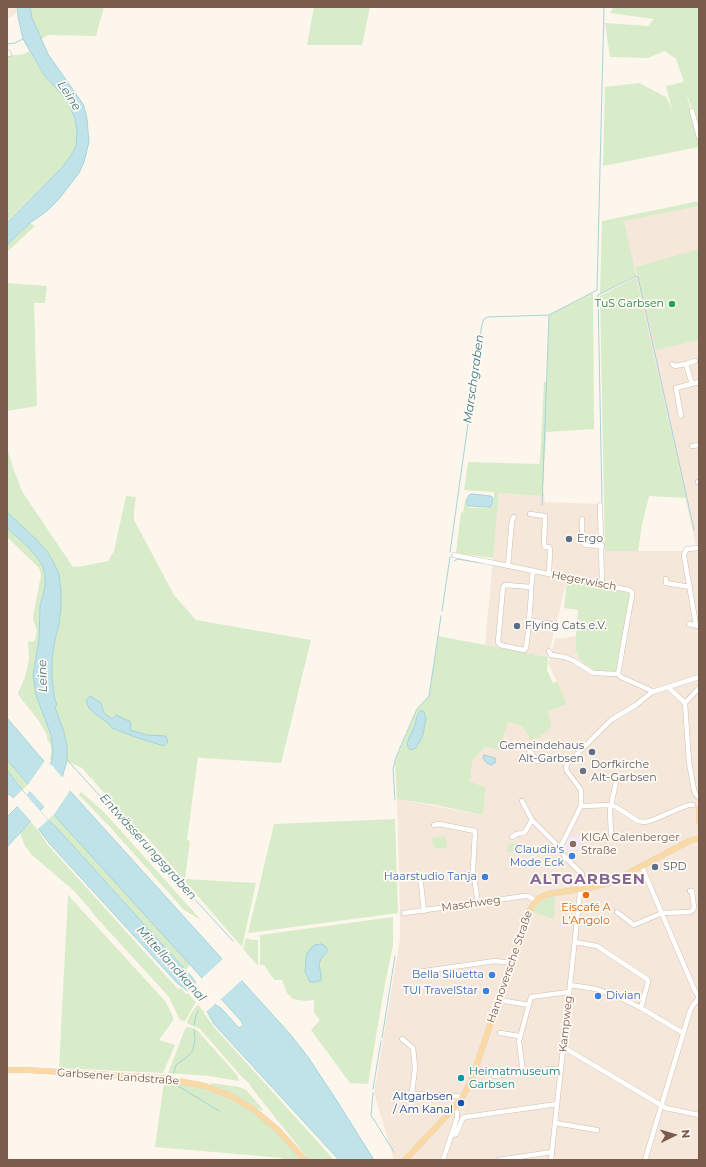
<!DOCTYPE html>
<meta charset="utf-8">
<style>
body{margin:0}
#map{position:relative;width:706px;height:1167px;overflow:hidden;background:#fdf6ec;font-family:Montserrat,sans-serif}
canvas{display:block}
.frame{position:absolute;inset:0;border:8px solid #7a5c4d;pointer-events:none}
.north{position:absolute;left:654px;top:1115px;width:40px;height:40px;-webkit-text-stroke:3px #fffaf3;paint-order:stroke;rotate:85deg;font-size:11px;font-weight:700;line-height:16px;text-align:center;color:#7a5c4d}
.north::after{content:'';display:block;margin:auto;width:14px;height:18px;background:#7a5c4d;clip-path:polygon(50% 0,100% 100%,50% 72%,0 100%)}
</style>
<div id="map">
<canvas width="706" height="1167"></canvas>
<div class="frame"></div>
<div class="north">N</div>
</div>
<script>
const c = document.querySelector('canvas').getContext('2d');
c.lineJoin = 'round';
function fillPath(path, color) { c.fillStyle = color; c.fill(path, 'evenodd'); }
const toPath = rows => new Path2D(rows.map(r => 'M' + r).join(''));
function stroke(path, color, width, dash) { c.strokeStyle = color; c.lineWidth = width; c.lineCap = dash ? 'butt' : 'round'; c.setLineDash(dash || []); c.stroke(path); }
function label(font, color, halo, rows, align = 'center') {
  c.font = font + ' Montserrat,sans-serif'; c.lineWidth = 3.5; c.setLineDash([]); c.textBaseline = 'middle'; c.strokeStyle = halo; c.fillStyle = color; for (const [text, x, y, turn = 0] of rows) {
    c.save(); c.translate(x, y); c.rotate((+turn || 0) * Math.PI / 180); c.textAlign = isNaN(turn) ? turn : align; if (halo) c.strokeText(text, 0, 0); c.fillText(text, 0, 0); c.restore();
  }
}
fillPath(toPath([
 [7,7,16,7,16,14,7,19],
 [699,206,699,1160,394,1160,374,1093,400,939,400,913,397,799,483,815,486,789,469,782,471,778,471,770,473,759,508,722,522,726,529,737,540,734,548,711,567,704,548,663,555,639,576,636,576,650,580,660,594,670,633,593,567,580,548,657,485,645,499,493,544,496,545,502,603,504,605,551,683,551,685,549,696,546,623,221]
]), '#f5e8da');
fillPath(toPath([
 [569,836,586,837,586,842,580,843,581,849,565,850,565,845]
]), '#f3e8fa');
fillPath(toPath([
 [30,7,104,7,96,36,48,35,41,39,32,18],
 [314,7,370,7,362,45,307,45],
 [614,7,699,7,699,121,696,120,686,92,699,141,699,147,603,166,605,87,639,83,666,97,672,110,666,86,684,82,676,59,665,51,648,58,610,57,605,23,648,26,654,19,610,13],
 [29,51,44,75,64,97,70,106,75,119,77,132,76,146,71,155,63,166,62,166,7,222,7,56,24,54],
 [699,201,699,206,624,221,636,275,600,294,602,221],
 [30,223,35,226,7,252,7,245],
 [699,249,699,340,656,350,636,267],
 [636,277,686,498,649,496,642,525,638,551,605,551,600,296],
 [7,283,47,286,45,303,34,303,37,406,7,411],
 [593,293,594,429,546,432,543,489,544,496,499,493,493,558,456,553,461,512,463,513,465,501,467,506,470,508,493,507,494,492,464,490,468,462,539,464,540,461,544,382,547,382,549,315],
 [7,448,13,468,23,493,73,567,83,566,108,561,114,551,126,496,136,497,134,510,134,520,174,595,196,620,311,640,281,763,202,758,198,757,187,840,190,841,185,879,256,883,242,947,145,835,145,834,140,833,82,768,67,761,67,746,64,732,55,707,57,704,55,700,52,679,52,660,55,640,59,624,61,607,61,592,59,574,47,551,36,539,7,512],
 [7,528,28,547,39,560,43,567,45,575,45,587,40,606,39,639,33,675,36,695,51,735,53,744,52,761,50,759,51,753,51,746,47,738,47,735,39,721,19,696,18,693,25,677,29,659,28,642,29,641,32,642,35,640,37,630,33,620,33,616,41,575,39,568,7,537],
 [567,580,633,594,617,672,594,670,580,660,576,650,576,636,578,610,564,608],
 [438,636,548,657,547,670,553,683,557,681,567,704,548,711,551,724,548,732,540,734,541,737,530,740,529,737,522,726,508,722,499,750,485,747,473,759,471,770,471,778,469,781,486,788,483,815,436,805,397,799,395,763,396,757,398,752,407,755,399,752,417,709,429,696],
 [7,760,28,785,22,790,19,784,7,771],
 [81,792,104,812,201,920,184,910,111,828,79,795],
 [54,814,190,964,186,970,56,827,48,820],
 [395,819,398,913,248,933,274,824],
 [31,822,38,830,47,844,178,989,181,988,186,994,188,993,196,1002,190,1012,185,1021,182,1021,179,1018,169,997,95,916,89,908,74,891,32,855,25,846,20,833],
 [445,836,447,848,438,849,433,845,432,838],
 [519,843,520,850,507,852,508,844],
 [68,895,166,1002,174,1019,159,1040,175,1045,163,1073,59,1068],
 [555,896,554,919,533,912,540,902,547,898],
 [393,917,393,945,384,989,368,1084,350,1083,311,1030,320,1020,314,1013,314,1000,305,1001,293,999,287,993,282,980,274,980,264,965,260,965,260,935],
 [327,948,327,952,319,961,319,964,321,975,306,976],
 [246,938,252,940,258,940,258,966,243,949],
 [198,1004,205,1011,204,1013,214,1027,334,1160,309,1160,251,1087,250,1084,241,1076,200,1029,196,1027,188,1024,187,1022,191,1013],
 [187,1027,190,1027,197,1030,237,1075,239,1081,209,1076,168,1073,185,1029],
 [165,1081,203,1087,223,1095,246,1106,271,1125,301,1160,283,1160,283,1158,155,1147,164,1082],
 [211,1083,239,1087,246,1090,261,1107,262,1109,262,1111,241,1099,211,1085]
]), '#d8ecc9');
const water = toPath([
 [17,7,30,7,32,18,48,54,83,104,85,110,87,119,89,142,84,162,79,173,59,199,47,211,30,223,7,245,7,223,63,166,71,155,76,146,77,132,75,119,70,106,64,97,44,75,23,39,18,17,17,7],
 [472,494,491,496,493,498,492,505,491,507,468,506,467,505,466,501,469,495,472,494],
 [7,512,36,539,47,551,54,563,59,574,61,592,61,607,59,624,55,640,52,660,52,679,55,700,57,704,55,707,64,732,67,746,67,761,61,781,290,1034,308,1057,337,1101,374,1160,339,1160,214,1024,208,1013,188,991,177,983,49,843,32,820,7,847,7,817,19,805,14,798,7,793,7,770,27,796,32,789,7,760,7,718,48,766,52,761,53,750,51,735,36,695,33,675,39,639,40,606,45,587,45,575,43,567,39,560,28,547,7,528,7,512],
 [45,805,242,1022,243,1025,240,1028,238,1027,221,1008,216,1005,196,983,192,977,56,827,48,820,40,811,45,805],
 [90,696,101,703,104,713,112,719,116,715,131,722,130,730,147,735,166,736,168,742,164,746,135,737,112,728,107,722,95,714,89,708,86,701,90,696],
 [420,711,422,711,424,712,426,718,423,735,416,748,410,750,408,747,407,743,415,725,417,716,420,711],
 [484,755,495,758,496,760,495,763,491,765,487,763,484,760,483,758,484,755],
 [321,944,324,945,327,948,327,952,321,959,319,964,321,975,321,980,317,982,310,982,305,972,306,959,307,953,314,945,321,944]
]);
fillPath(water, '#bfe3e8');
stroke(water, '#a5d3da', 1);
fillPath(toPath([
 [45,759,52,766,54,766,54,768,62,777,64,776,64,781,71,789,53,816,29,790,29,789,27,786,44,762],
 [22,790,48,820,38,829,12,800],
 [224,958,243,979,220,1000,201,979],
 [197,982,216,1003,205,1013,187,992]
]), '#fdf6ec');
stroke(toPath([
 [7,44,15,43,23,39],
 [602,502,598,295,636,276,638,277,694,530],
 [542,505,549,316],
 [450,552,482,324,484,319,488,317,549,315,597,290,604,7],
 [454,561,457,559,482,563],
 [442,611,450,557],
 [399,750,417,709,429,696,441,616],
 [68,761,233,941],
 [395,800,393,769,396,757,399,751],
 [194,1025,196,1015,198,1011],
 [382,1038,395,956],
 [174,1073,176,1065,187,1057,193,1050,195,1040,194,1030],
 [175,1084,219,1111],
 [373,1089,381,1041],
 [373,1093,371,1115,394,1152]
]), '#a5d3da', 1);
const minor = toPath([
 [7,52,9,54],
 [692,111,699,137],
 [672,364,675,366,686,364,692,384],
 [686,364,695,361],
 [681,416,676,388,699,382],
 [692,446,699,445],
 [698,482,699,482],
 [600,505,602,584],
 [530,514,545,516,544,544,545,547,549,547,550,549,549,574],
 [582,519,582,541,584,544,587,545,602,546],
 [454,555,629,590,632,592,632,595,618,674,621,677,650,690,652,692],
 [508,566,512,520,514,517],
 [666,579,666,583,690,587],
 [531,587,505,585,503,587,498,642,500,645,524,650,526,648,528,632,531,595,531,587,533,571],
 [529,620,556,625],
 [689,624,699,626],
 [696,625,684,556,685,552,687,549,699,548],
 [549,651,551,655,565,657,574,661,593,673,618,674],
 [668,687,699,677],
 [685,703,699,688],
 [529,750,537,761,562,761,568,763],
 [522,801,532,820,560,848,565,857,582,874,551,1160],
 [581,806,611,805,616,807,638,821,644,822,650,821,688,805,693,805],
 [434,825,439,824,475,831,473,871,478,903],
 [611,834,610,810,616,782],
 [512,837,517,834,522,833,525,832,532,820],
 [560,848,581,806,581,790,567,771,566,767,568,763,611,720,636,705,652,692,668,687,685,703,689,762,694,790,696,795,699,797],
 [642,867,695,991,699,997],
 [420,875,424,911],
 [617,912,634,925,662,913,690,912,693,910,694,907,692,891,690,891],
 [404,913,525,896,528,896,536,901],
 [575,942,597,946,647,979,648,982,641,1008],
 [418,972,495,961,511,963],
 [570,985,596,989,621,998,641,1008,683,1033],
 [505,1001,529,1005],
 [500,1033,519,1036],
 [402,1039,413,1048,415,1067,412,1094],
 [563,1047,666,1108,699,1115],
 [523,1073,519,1041,531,997,569,992],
 [494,1076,550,1069,561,1069],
 [399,1093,454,1096,462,1097],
 [555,1123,597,1130],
 [451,1136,456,1134,462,1120,463,1118,466,1117,557,1104],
 [443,1160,457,1118,457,1113,455,1107],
 [499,1160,552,1152],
 [645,1160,690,1011,693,1005,699,998]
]);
const major = toPath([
 [699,809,699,822],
 [7,1070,27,1070,163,1078,205,1086,231,1096,253,1109,278,1130,305,1160],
 [405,1160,455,1107,465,1093,471,1081,527,917,530,910,536,901,539,898,548,894,594,887,609,883,623,876,689,841,699,838]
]);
stroke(minor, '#d1beb0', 5.5);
stroke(major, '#dad1cd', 6);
stroke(minor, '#fff', 4.5);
stroke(major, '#fbd9a5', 5.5);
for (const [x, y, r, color] of [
 [672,304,4,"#2e9e5b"],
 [569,539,4,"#5c6f8a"],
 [517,626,4,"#5c6f8a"],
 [592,752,4,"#5c6f8a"],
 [583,771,4,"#6b7280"],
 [573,844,4,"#8d6e63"],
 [572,856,4,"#3f7fe0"],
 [655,867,4,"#5c6f8a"],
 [485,877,4,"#3f7fe0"],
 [586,895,4,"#e8710a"],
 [492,975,4,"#3f7fe0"],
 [486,991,4,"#3f7fe0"],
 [598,996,4,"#3f7fe0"],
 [461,1078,4,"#0f9aa8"],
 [461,1103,4,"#1a4fb4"]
]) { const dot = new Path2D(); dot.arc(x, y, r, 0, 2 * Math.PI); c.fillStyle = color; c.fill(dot); stroke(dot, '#fffaf3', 1.5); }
label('11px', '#27864d', '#fffaf3', [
 ["TuS Garbsen",664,304]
], 'right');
label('11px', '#4e5e75', '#fffaf3', [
 ["Ergo",577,539],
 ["Flying Cats e.V.",525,626],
 ["Gemeindehaus",584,746,"right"],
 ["Alt-Garbsen",584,759,"right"],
 ["SPD",663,867]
], 'left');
label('11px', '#7a5c4d', '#fffaf3', [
 ["Hegerwisch",584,581,11],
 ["Maschweg",471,904,-8],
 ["Hannoversche Straße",510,967,-71],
 ["Kampweg",566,1024,-84],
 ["Garbsener Landstraße",118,1077,4]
]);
label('11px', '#5b616d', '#fffaf3', [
 ["Dorfkirche",591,765],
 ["Alt-Garbsen",591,778]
], 'left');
label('11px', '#785e54', '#fffaf3', [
 ["KIGA Calenberger",581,838],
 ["Straße",581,851]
], 'left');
label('11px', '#366cbe', '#fffaf3', [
 ["Claudia's",564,850],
 ["Mode Eck",564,863],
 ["Haarstudio Tanja",477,877],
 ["Bella Siluetta",484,975],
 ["TUI TravelStar",478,991],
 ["Divian",606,996,"left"]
], 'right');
label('11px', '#c56008', '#fffaf3', [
 ["Eiscafé A",586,908],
 ["L'Angolo",586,921]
]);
label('11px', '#0d838f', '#fffaf3', [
 ["Heimatmuseum",469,1072],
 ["Garbsen",469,1085]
], 'left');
label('11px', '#164399', '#fffaf3', [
 ["Altgarbsen",453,1097],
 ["/ Am Kanal",453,1110]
], 'right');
label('italic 12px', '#437c86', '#fffaf3', [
 ["Leine",69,96,57],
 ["Marschgraben",474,379,-82],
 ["Leine",43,676,-92],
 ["Entwässerungsgraben",148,847,48],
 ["Mittellandkanal",171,964,48]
]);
c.letterSpacing = '1px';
label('bold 15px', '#846695', '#fffaf3', [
 ["ALTGARBSEN",588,880]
]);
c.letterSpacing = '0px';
</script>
